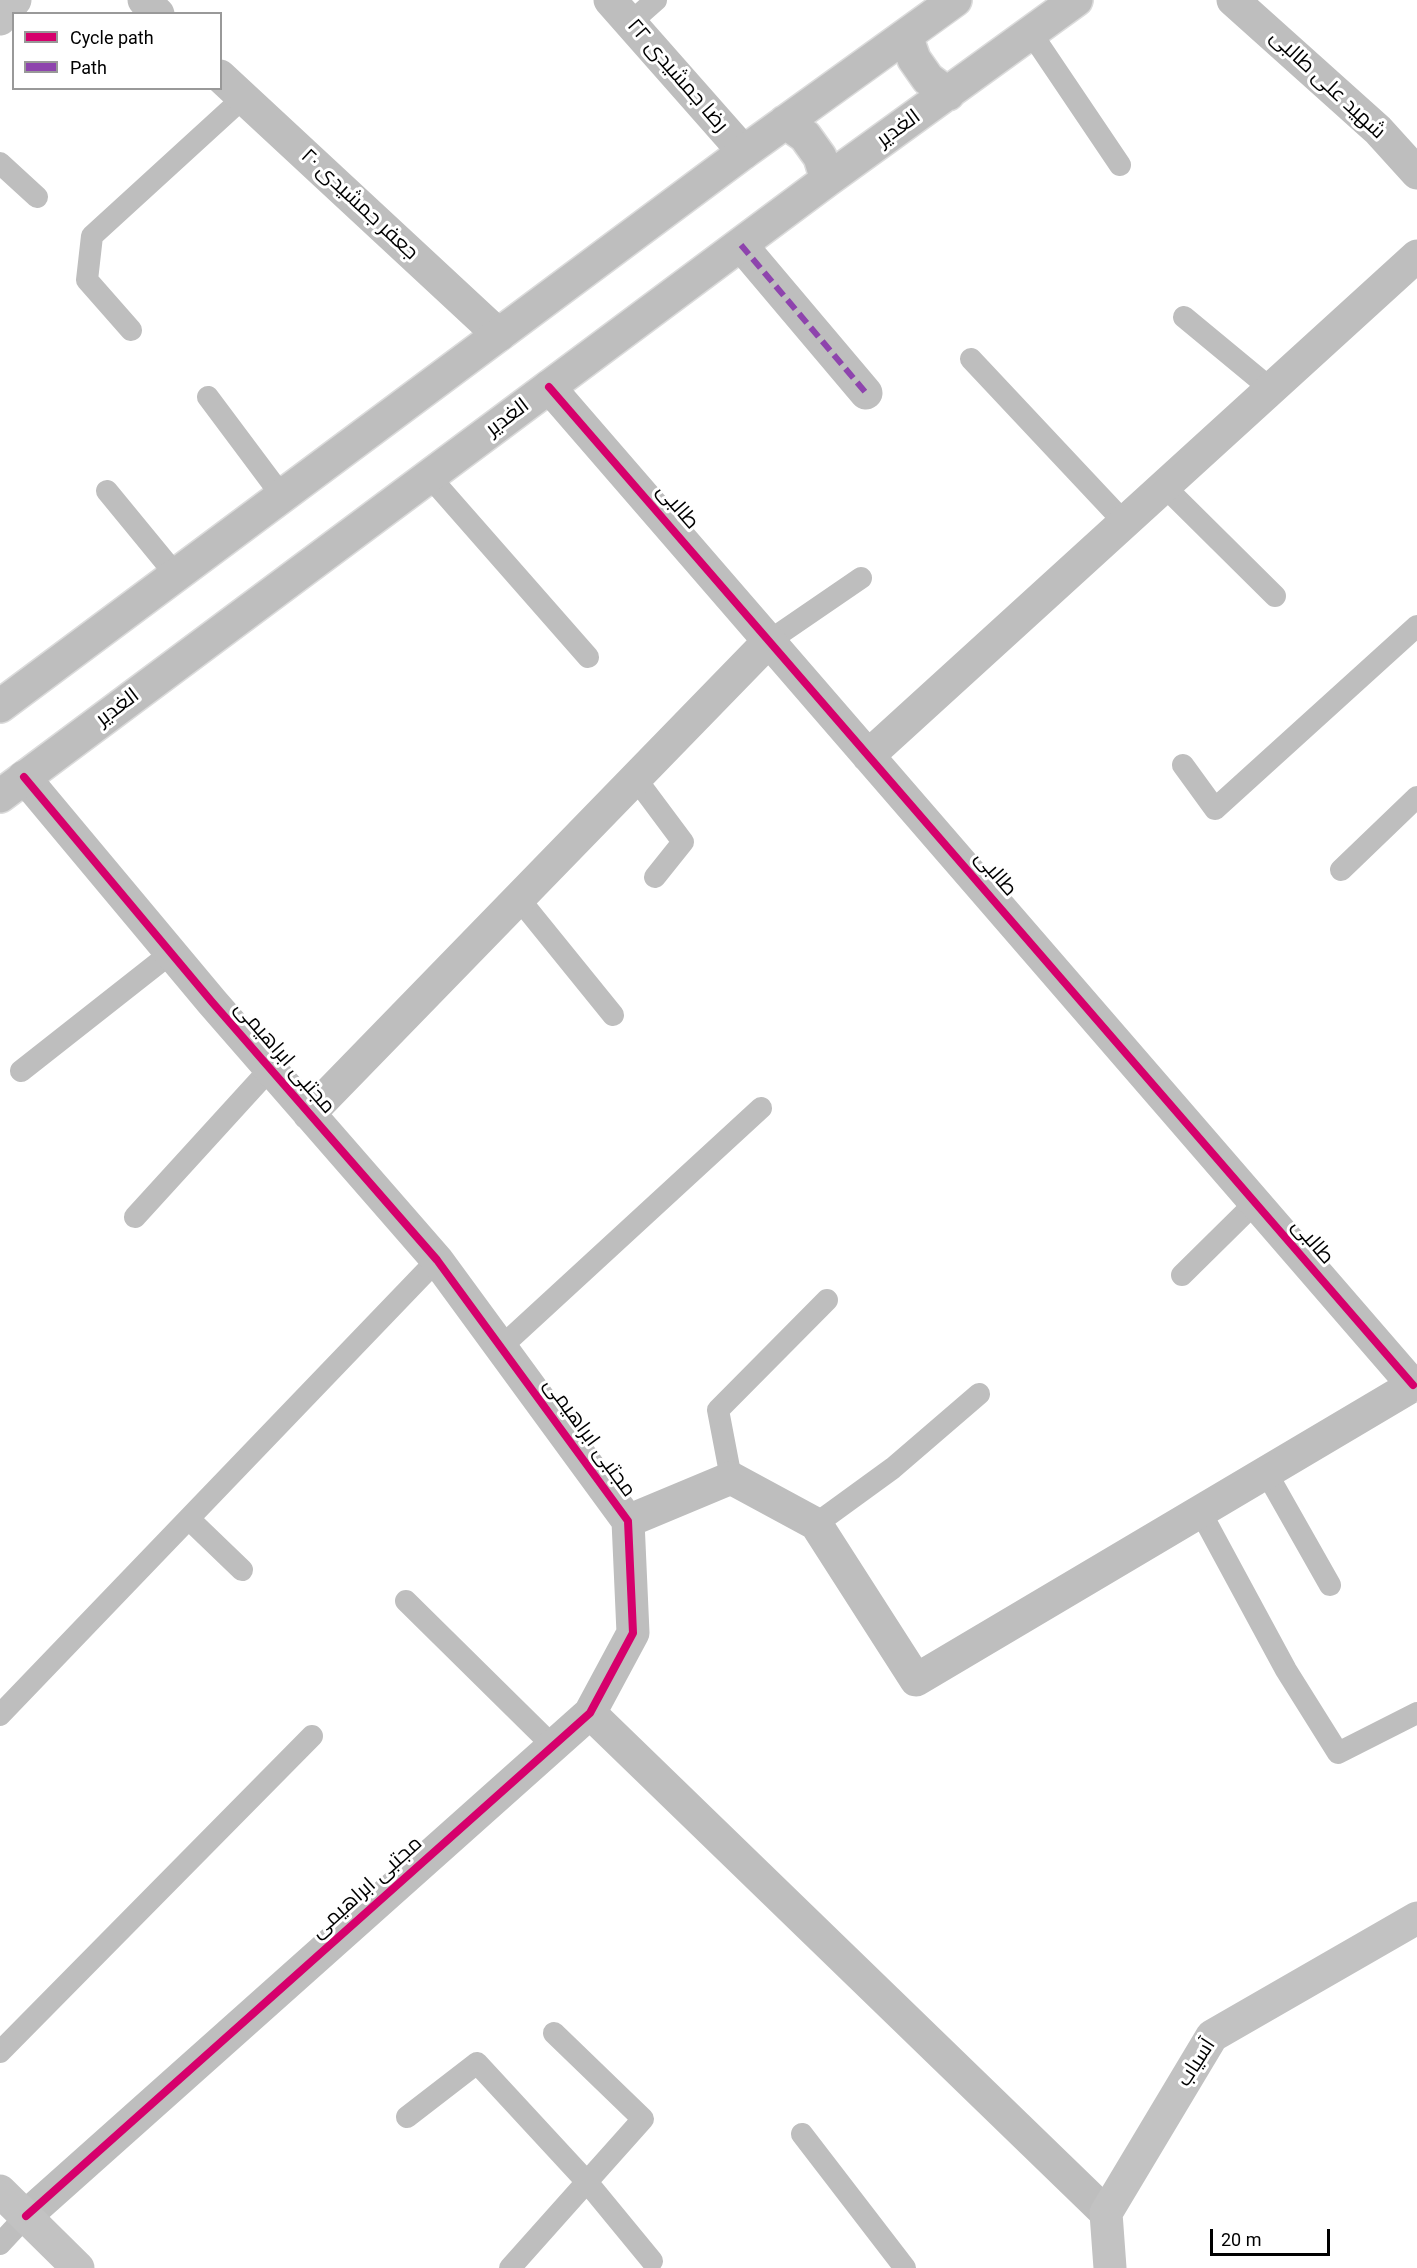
<!DOCTYPE html>
<meta charset="utf-8">
<style>
body{margin:0}
#map{position:relative;width:1417px;height:2268px;overflow:hidden;background:#fff;font-family:Roboto,sans-serif}
canvas{display:block}
.legend{position:absolute;left:12px;top:12px;width:210px;height:78px;box-sizing:border-box;background:#fff;border:2px solid #999;margin:0;padding:8px 10px;list-style:none;font-size:18px;color:#000}
.legend li{display:flex;align-items:center;gap:12px;height:30px}
.legend b{width:30px;border:2px solid #999}
.scale{position:absolute;left:1210px;top:2229px;width:120px;height:27px;box-sizing:border-box;border:3px solid #000;border-top:0;padding-left:8px;font-size:18px;line-height:21px;white-space:nowrap;color:#000;-webkit-text-stroke:4px #fff;paint-order:stroke}
</style>
<div id="map">
<canvas width="1417" height="2268"></canvas>
<ul class="legend">
<li><b style="height:8px;background:#d6006c"></b>Cycle path</li>
<li><b style="height:8px;background:#8e44ad"></b>Path</li>
</ul>
<div class="scale">20 m</div>
</div>
<script>
const c = document.querySelector('canvas').getContext('2d');
c.lineJoin = 'round';
const toPath = rows => new Path2D(rows.map(r => 'M' + r).join(''));
function stroke(path, color, width, dash) { c.strokeStyle = color; c.lineWidth = width; c.lineCap = dash ? 'butt' : 'round'; c.setLineDash(dash || []); c.stroke(path); }
function label(font, color, halo, rows, align = 'center') {
  c.font = font + ' Roboto,Cairo,sans-serif'; c.lineWidth = 6; c.setLineDash([]); c.textBaseline = 'middle'; c.strokeStyle = halo; c.fillStyle = color; for (const [text, x, y, turn = 0] of rows) {
    c.save(); c.translate(x, y); c.rotate((+turn || 0) * Math.PI / 180); c.textAlign = isNaN(turn) ? turn : align; if (halo) c.strokeText(text, 0, 0); c.fillText(text, 0, 0); c.restore();
  }
}
const primary = toPath([
 [906,36,914,59,928,79,948,94],
 [785,122,805,136,820,157,827,180],
 [0,706,744,152,955,0],
 [0,796,827,180,1076,0]
]);
stroke(primary, '#dbdbdb', 36);
stroke(toPath([
 [630,23,656,0],
 [1031,33,1120,165],
 [0,163,37,197],
 [1184,317,1271,389],
 [131,330,87,280,92,236,243,98],
 [971,359,1125,523],
 [208,397,282,496],
 [429,476,588,657],
 [1164,486,1275,596],
 [107,491,176,575],
 [769,641,861,578],
 [1183,765,1215,809,1417,626],
 [636,779,683,842,655,877],
 [1341,870,1417,797],
 [519,899,613,1015],
 [21,1071,171,953],
 [135,1217,270,1069],
 [1182,1275,1255,1203],
 [500,1348,761,1108],
 [1266,1472,1330,1585],
 [731,1478,718,1410,827,1300],
 [1200,1511,1286,1670,1338,1753,1417,1713],
 [189,1519,242,1570],
 [816,1524,893,1468,979,1394],
 [406,1601,553,1746],
 [0,1715,437,1260],
 [0,2052,312,1736],
 [407,2117,477,2063,587,2182,652,2261],
 [802,2134,905,2268],
 [0,2244,26,2216],
 [510,2268,643,2119,554,2033]
]), '#bebebe', 22);
stroke(toPath([
 [144,0,158,14],
 [610,0,744,152],
 [1233,0,1378,130,1417,173],
 [220,76,499,335],
 [741,245,866,393],
 [549,387,1413,1385],
 [868,756,1417,256],
 [24,777,212,1002,437,1260,628,1521,633,1633,590,1713,26,2216],
 [309,1114,769,641],
 [628,1521,731,1478,816,1524,916,1680,1417,1383],
 [590,1713,1106,2213]
]), '#bebebe', 33);
stroke(toPath([
 [0,19,15,0],
 [0,2191,78,2268],
 [1110,2268,1106,2213,1212,2036,1417,1918]
]), '#c2c2c2', 33);
stroke(primary, '#bebebe', 33);
stroke(toPath([
 [741,245,866,393]
]), '#8e44ad', 6, [12, 6]);
stroke(toPath([
 [549,387,1413,1385],
 [24,777,212,1002,437,1260,628,1521,633,1633,590,1713,26,2216]
]), '#d6006c', 8);
label('21px', '#000', '#fff', [
 ["رضا جمشیدی ۲۲",677,76,49],
 ["شهید علی طالبی",1327,85,43],
 ["الغدیر",899,129,-36],
 ["جعفر جمشیدی ۲۰",359,205,43],
 ["الغدیر",508,418,-37],
 ["طالبی",677,507,49],
 ["الغدیر",118,708,-37],
 ["طالبی",995,874,49],
 ["مجتبی ابراهیمی",284,1058,49],
 ["طالبی",1312,1242,49],
 ["مجتبی ابراهیمی",589,1438,54],
 ["مجتبی ابراهیمی",367,1888,-42],
 ["آسیاب",1197,2063,-57]
]);
</script>
